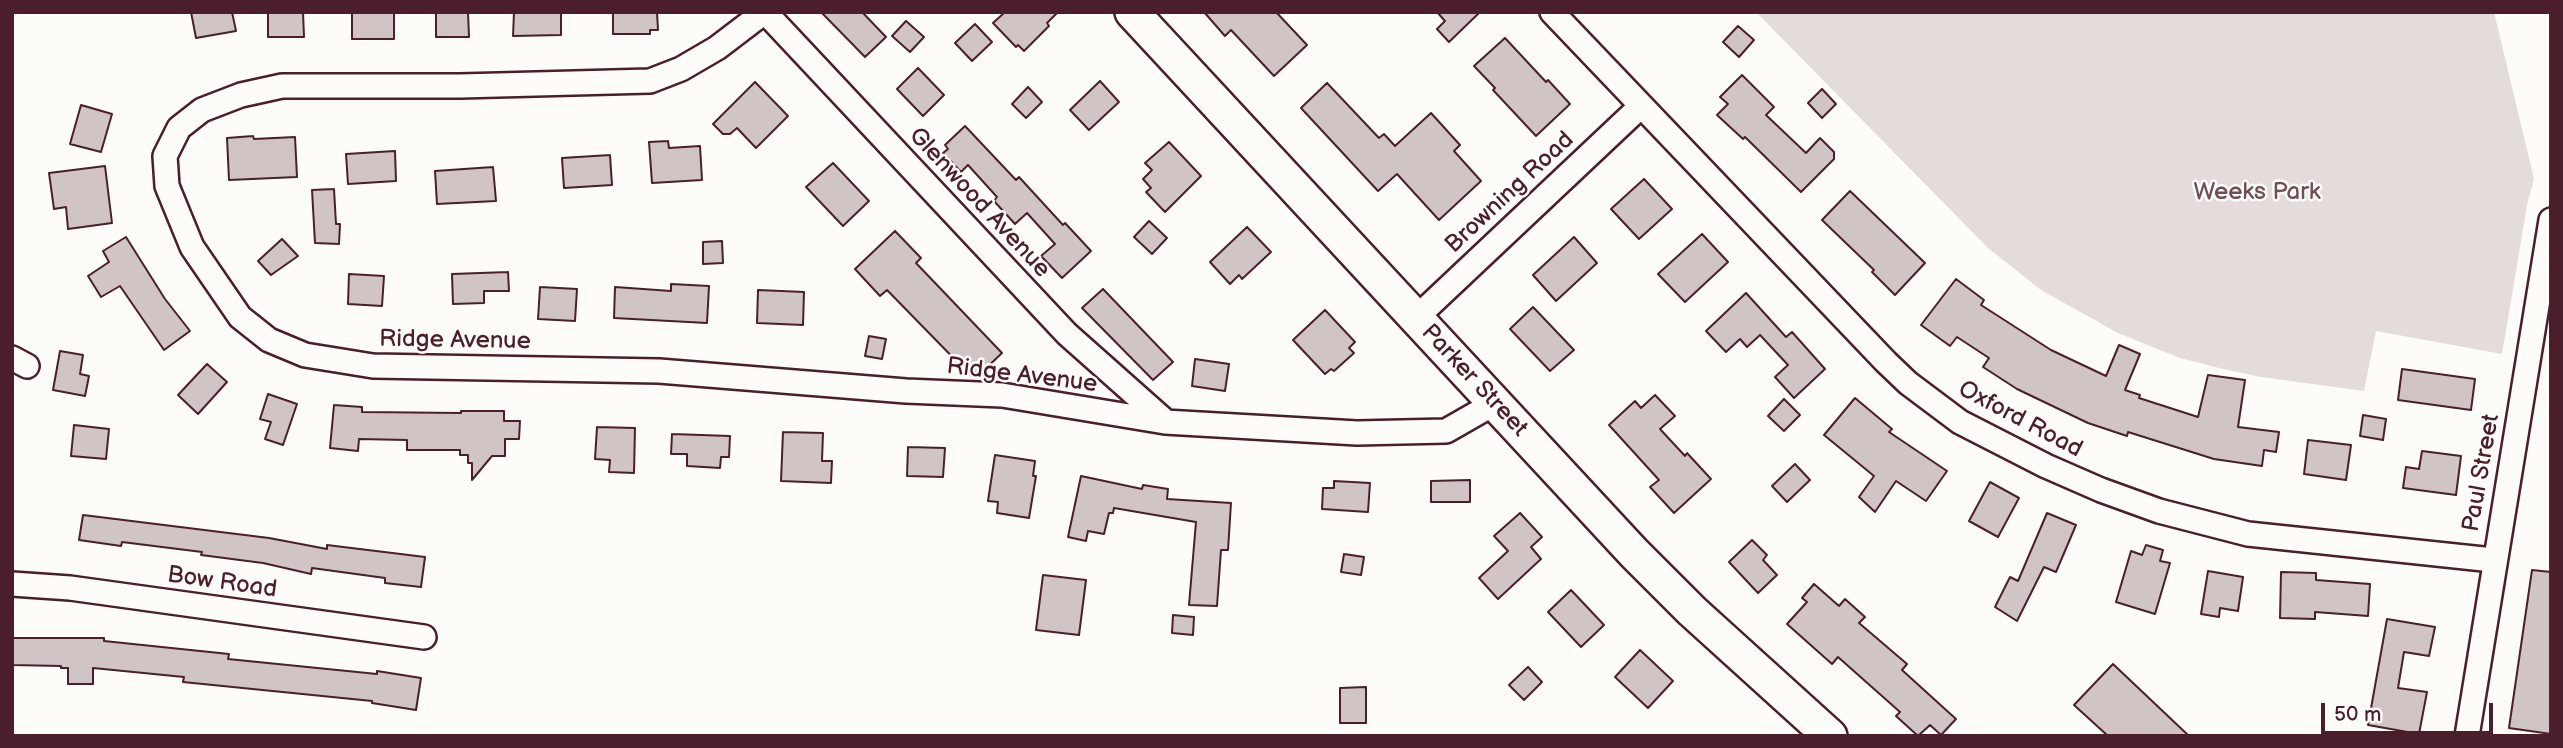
<!DOCTYPE html>
<style>
body{margin:0}
#map{position:relative;width:2563px;height:748px;overflow:hidden;background:#fdfcf7;font-family:"Balsamiq Sans",sans-serif}
canvas{display:block}
.frame{position:absolute;inset:0;border:14px solid #4a1f2b;pointer-events:none}
.scale{position:absolute;left:2321px;top:703px;width:172px;height:32px;box-sizing:border-box;border:4px solid #4a1f2b;border-top:0;padding-left:9px;font-size:21px;line-height:24px;white-space:nowrap;color:#4a1f2b;-webkit-text-stroke:5px #fdfcf7;paint-order:stroke}
</style>
<div id="map">
<canvas width="2563" height="748"></canvas>
<div class="frame"></div>
<div class="scale">50 m</div>
</div>
<script>
const c = document.querySelector('canvas').getContext('2d');
c.lineJoin = 'round';
function fillPath(path, color) { c.fillStyle = color; c.fill(path, 'evenodd'); }
const toPath = rows => new Path2D(rows.map(r => 'M' + r).join(''));
function stroke(path, color, width, dash) { c.strokeStyle = color; c.lineWidth = width; c.lineCap = dash ? 'butt' : 'round'; c.setLineDash(dash || []); c.stroke(path); }
function label(font, color, halo, rows, align = 'center') {
  c.font = font + ' "Balsamiq Sans",sans-serif'; c.lineWidth = 5; c.setLineDash([]); c.textBaseline = 'middle'; c.strokeStyle = halo; c.fillStyle = color; for (const [text, x, y, turn = 0] of rows) {
    c.save(); c.translate(x, y); c.rotate((+turn || 0) * Math.PI / 180); c.textAlign = isNaN(turn) ? turn : align; if (halo) c.strokeText(text, 0, 0); c.fillText(text, 0, 0); c.restore();
  }
}
fillPath(toPath([
 [1756,12,2494,12,2534,179,2527,205,2502,354,2376,331,2364,391,2261,377,2223,369,2180,358,2118,333,2041,290,1988,248]
]), '#e3dcda');
const building = toPath([
 [191,12,232,12,236,31,196,38,191,12],
 [268,12,303,12,304,37,268,37,268,12],
 [352,12,394,12,394,39,352,39,352,12],
 [436,12,468,12,469,37,436,37,436,12],
 [514,12,561,12,561,35,513,36,514,12],
 [613,12,657,12,658,30,650,30,650,34,613,34,613,12],
 [821,12,862,12,886,37,865,57,821,12],
 [1005,12,1058,12,1047,23,1049,26,1024,51,1018,45,1016,47,993,23,1005,12],
 [1204,12,1276,12,1307,45,1274,76,1231,30,1225,36,1204,12],
 [1437,12,1480,12,1449,42,1437,29,1445,21,1437,12],
 [906,21,924,37,910,52,892,36,906,21],
 [975,24,992,42,972,61,955,43,975,24],
 [1738,26,1754,40,1739,57,1723,42,1738,26],
 [1505,38,1546,82,1548,80,1570,104,1536,136,1493,90,1495,88,1474,66,1505,38],
 [918,68,944,95,923,116,897,89,918,68],
 [1742,75,1774,107,1766,115,1806,153,1820,138,1834,152,1834,159,1801,192,1745,137,1743,139,1717,115,1728,104,1720,97,1742,75],
 [1100,81,1119,102,1089,130,1070,110,1100,81],
 [755,82,788,116,756,148,737,128,730,134,723,134,713,124,755,82],
 [1327,83,1379,138,1384,134,1395,146,1431,113,1460,145,1454,151,1481,181,1439,220,1397,174,1378,191,1301,108,1327,83],
 [1028,87,1042,102,1026,118,1012,104,1028,87],
 [1822,89,1836,104,1822,118,1808,103,1822,89],
 [81,105,112,114,101,152,70,144,81,105],
 [965,126,1016,180,1019,177,1063,225,1065,223,1091,251,1062,278,1041,256,1055,244,1027,213,1015,224,994,201,997,197,968,165,961,172,943,153,948,149,945,145,965,126],
 [253,136,254,139,295,137,297,177,229,180,227,138,253,136],
 [668,141,669,148,700,146,702,180,652,183,649,142,668,141],
 [1169,142,1201,176,1165,212,1146,192,1151,188,1143,179,1152,170,1145,163,1169,142],
 [395,151,396,181,348,184,346,154,395,151],
 [610,155,612,185,564,188,562,158,610,155],
 [833,163,869,201,843,226,806,187,833,163],
 [105,166,112,223,68,229,66,207,54,209,49,173,105,166],
 [493,167,496,201,437,204,435,171,493,167],
 [1644,179,1672,209,1639,239,1611,209,1644,179],
 [334,189,336,224,340,224,339,244,315,243,312,190,334,189],
 [1850,191,1925,263,1895,295,1872,272,1874,270,1822,220,1850,191],
 [1149,221,1167,238,1152,254,1134,237,1149,221],
 [1247,227,1271,252,1242,279,1239,275,1230,284,1210,262,1247,227],
 [895,231,921,258,916,263,1002,353,979,375,976,372,971,376,887,290,880,296,855,269,895,231],
 [1702,234,1728,262,1685,302,1658,274,1702,234],
 [126,237,165,299,190,331,164,350,120,286,101,297,88,276,109,262,103,251,126,237],
 [1574,237,1597,263,1556,301,1533,275,1574,237],
 [282,239,298,256,271,275,258,261,282,239],
 [722,241,723,263,703,264,703,242,722,241],
 [508,272,509,291,484,291,484,303,453,304,452,274,508,272],
 [349,274,384,276,382,306,348,304,349,274],
 [1956,279,1984,300,1981,305,2051,350,2106,376,2119,345,2140,354,2125,390,2140,395,2139,398,2198,417,2208,375,2245,380,2238,427,2279,432,2276,452,2264,450,2262,466,2214,459,2128,432,2127,436,2088,423,2017,389,1983,367,1989,358,1957,337,1950,346,1921,325,1956,279],
 [671,284,709,286,707,323,614,318,615,287,671,291,671,284],
 [540,287,577,289,575,321,538,319,540,287],
 [1103,289,1173,362,1153,380,1082,308,1103,289],
 [758,290,804,292,803,325,757,323,758,290],
 [1746,293,1786,337,1792,332,1825,369,1794,398,1775,377,1788,365,1760,335,1747,347,1740,339,1726,352,1706,331,1746,293],
 [1533,307,1574,350,1550,371,1510,329,1533,307],
 [1325,310,1355,342,1349,348,1354,353,1334,371,1331,369,1325,374,1293,340,1325,310],
 [869,336,886,339,882,359,865,356,869,336],
 [60,351,83,355,80,374,89,376,85,396,53,390,60,351],
 [1195,359,1229,364,1225,391,1192,386,1195,359],
 [207,364,227,382,198,414,178,395,207,364],
 [2402,369,2475,379,2471,410,2398,400,2402,369],
 [268,394,297,404,283,445,265,439,271,422,260,419,268,394],
 [1655,395,1675,416,1660,429,1685,456,1687,453,1711,479,1674,513,1650,487,1659,480,1609,425,1635,401,1641,408,1655,395],
 [1855,398,1892,429,1889,432,1947,471,1926,501,1896,481,1875,512,1859,497,1874,476,1824,435,1855,398],
 [1784,399,1800,415,1784,431,1768,416,1784,399],
 [334,405,362,407,362,412,461,413,461,411,504,411,504,421,520,421,519,439,505,439,505,456,492,456,472,480,472,463,468,463,468,455,460,455,460,450,407,450,407,440,359,439,358,451,330,448,334,405],
 [2363,415,2386,419,2383,440,2360,436,2363,415],
 [74,425,109,429,106,459,71,456,74,425],
 [597,427,635,428,634,473,609,472,610,460,595,459,597,427],
 [783,432,823,433,822,461,832,461,831,483,781,481,783,432],
 [672,434,730,436,729,457,721,457,720,468,687,466,687,454,671,454,672,434],
 [2308,440,2351,445,2346,480,2304,474,2308,440],
 [908,447,945,448,943,477,907,476,908,447],
 [2422,451,2461,456,2456,495,2403,488,2406,467,2419,469,2422,451],
 [995,455,1035,461,1033,476,1036,476,1029,518,997,513,998,502,988,501,995,455],
 [1795,464,1810,480,1787,502,1772,486,1795,464],
 [1081,476,1142,489,1143,485,1168,489,1167,499,1231,503,1228,550,1221,550,1217,606,1189,605,1196,522,1114,508,1113,513,1109,513,1104,534,1088,531,1086,541,1068,537,1081,476],
 [1470,480,1470,502,1431,502,1431,481,1470,480],
 [1334,481,1370,483,1368,512,1322,509,1323,488,1334,488,1334,481],
 [1990,482,2019,498,1998,537,1969,521,1990,482],
 [1520,513,1542,537,1531,547,1541,559,1498,599,1479,578,1508,551,1494,536,1520,513],
 [2047,513,2076,525,2056,572,2044,567,2017,621,1995,607,2010,577,2018,581,2047,513],
 [83,515,269,538,327,549,327,545,425,557,421,587,385,583,385,578,312,568,311,574,263,563,201,555,202,552,122,542,121,546,79,540,83,515],
 [1752,540,1767,555,1763,560,1777,575,1758,593,1729,562,1752,540],
 [2146,545,2163,550,2160,561,2170,563,2155,614,2116,602,2131,551,2142,555,2146,545],
 [1344,554,1364,557,1361,575,1341,572,1344,554],
 [2532,570,2551,572,2551,734,2509,728,2532,570],
 [2208,571,2243,577,2238,611,2220,608,2219,617,2201,614,2208,571],
 [2281,572,2316,573,2316,580,2370,584,2368,616,2315,612,2315,619,2280,618,2281,572],
 [1043,575,1086,580,1079,635,1036,630,1043,575],
 [1814,584,1839,606,1845,599,1865,617,1859,623,1907,664,1902,670,1956,719,1941,735,1930,725,1918,736,1896,716,1900,712,1838,657,1832,664,1787,624,1807,602,1802,598,1814,584],
 [1571,590,1604,625,1581,647,1548,612,1571,590],
 [1173,615,1194,617,1193,635,1172,633,1173,615],
 [2387,619,2435,627,2429,656,2404,652,2398,688,2427,692,2419,734,2368,725,2387,619],
 [12,638,104,638,104,641,229,654,228,659,377,674,377,671,421,678,416,710,372,703,372,701,183,682,184,677,93,668,93,684,68,684,68,668,61,668,61,666,12,665,12,638],
 [1640,650,1673,681,1648,708,1615,677,1640,650],
 [2113,664,2189,736,2108,736,2074,705,2113,664],
 [1528,667,1542,682,1524,700,1509,685,1528,667],
 [1366,687,1366,723,1340,723,1340,688,1366,687]
]);
fillPath(building, '#d0c5c4');
stroke(building, '#4a1f2b', 2);
const minor = toPath([
 [765,12,1067,334,1165,421],
 [1552,12,1886,362,1908,383,1960,422,2046,466,2101,490,2159,511,2248,534,2493,560],
 [763,13,717,48,681,69,650,81,460,86,282,86,241,95,202,110,179,128,165,156,167,186,192,247,240,317,269,340,305,355,373,366,659,371,906,391,1002,395,1165,422,1357,433,1446,431,1495,403],
 [1416,318,1641,106],
 [12,358,27,366],
 [12,584,70,588,424,637],
 [2467,736,2551,220]
]);
const secondary = toPath([
 [1132,12,1634,553,1692,611,1830,736]
]);
stroke(minor, '#4a1f2b', 28);
stroke(secondary, '#4a1f2b', 38);
stroke(minor, '#fdfcf7', 23);
stroke(secondary, '#fdfcf7', 33);
label('24px', '#4a1f2b', '#fdfcf7', [
 ["Browning Road",1510,193,-43],
 ["Glenwood Avenue",979,203,47],
 ["Ridge Avenue",455,341,1],
 ["Ridge Avenue",1022,376,7],
 ["Parker Street",1474,381,47],
 ["Oxford Road",2020,420,28],
 ["Paul Street",2482,473,-80],
 ["Bow Road",222,583,8]
]);
label('24px', '#704e57', '#fdfcf7', [
 ["Weeks Park",2257,193]
]);
</script>
